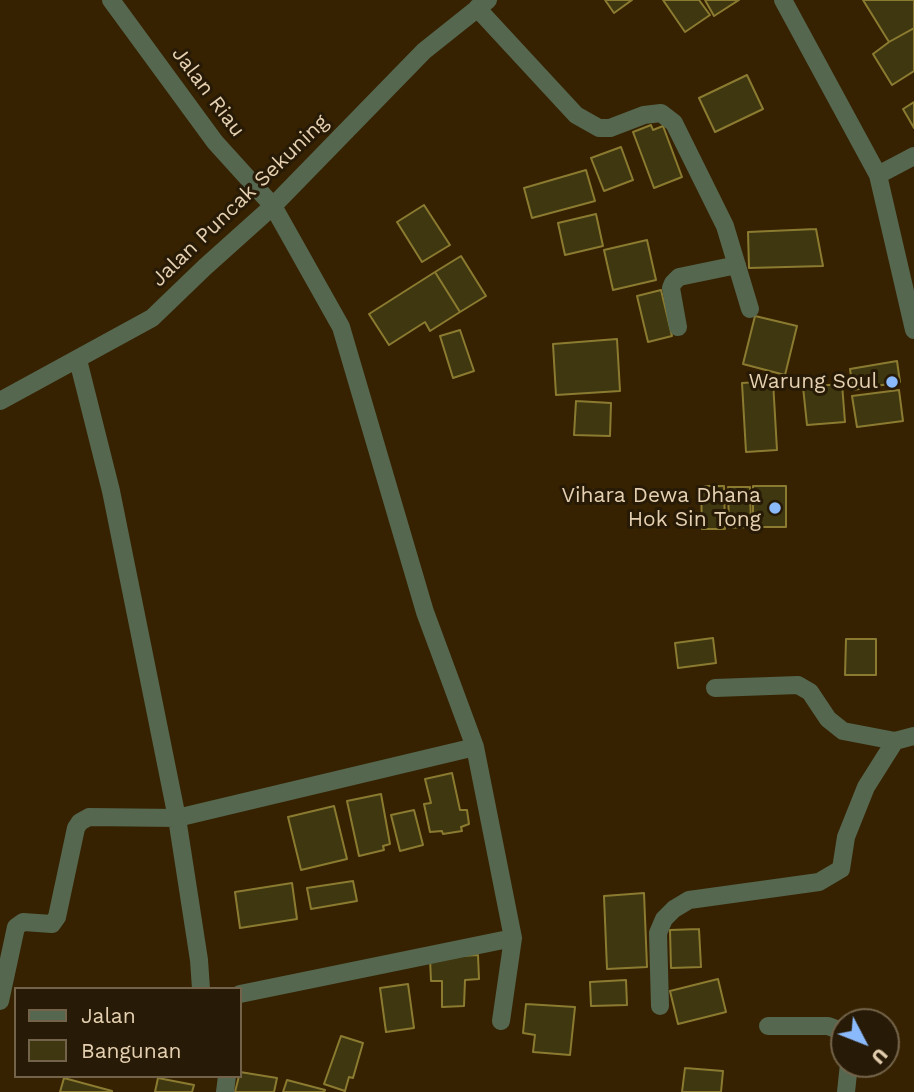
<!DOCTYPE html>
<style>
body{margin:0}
#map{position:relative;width:914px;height:1092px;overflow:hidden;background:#362200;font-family:"Work Sans",sans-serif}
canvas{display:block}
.legend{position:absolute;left:14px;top:987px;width:228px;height:91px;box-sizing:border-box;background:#271a06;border:2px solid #73634a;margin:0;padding:9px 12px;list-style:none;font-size:21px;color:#e5d0b1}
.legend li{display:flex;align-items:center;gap:14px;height:35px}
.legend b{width:35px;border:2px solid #73634a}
.north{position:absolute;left:830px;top:1008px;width:70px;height:70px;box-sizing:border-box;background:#271a06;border:2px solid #73634a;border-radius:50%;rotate:132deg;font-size:19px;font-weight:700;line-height:28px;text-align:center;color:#e5d0b1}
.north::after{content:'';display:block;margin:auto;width:24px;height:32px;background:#8bbafc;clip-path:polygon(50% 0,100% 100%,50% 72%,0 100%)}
</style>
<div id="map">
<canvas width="914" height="1092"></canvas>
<ul class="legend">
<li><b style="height:9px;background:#55674f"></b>Jalan</li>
<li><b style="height:19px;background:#3f370f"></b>Bangunan</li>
</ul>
<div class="north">U</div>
</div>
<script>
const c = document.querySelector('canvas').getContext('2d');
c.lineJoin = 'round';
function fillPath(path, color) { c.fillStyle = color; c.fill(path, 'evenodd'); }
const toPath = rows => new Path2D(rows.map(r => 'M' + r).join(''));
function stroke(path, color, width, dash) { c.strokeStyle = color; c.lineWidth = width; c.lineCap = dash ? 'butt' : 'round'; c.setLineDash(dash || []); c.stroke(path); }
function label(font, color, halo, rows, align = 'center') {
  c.font = font + ' "Work Sans",sans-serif'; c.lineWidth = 6; c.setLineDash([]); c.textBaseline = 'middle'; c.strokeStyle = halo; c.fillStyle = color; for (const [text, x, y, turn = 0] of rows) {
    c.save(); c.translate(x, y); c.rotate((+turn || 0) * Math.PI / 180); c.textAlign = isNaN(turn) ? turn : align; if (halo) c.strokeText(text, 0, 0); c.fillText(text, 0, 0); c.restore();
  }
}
const building = toPath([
 [605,0,632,0,614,13,605,0],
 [663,0,699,0,710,15,685,32,663,0],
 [705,0,739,0,714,16,705,0],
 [863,0,914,0,914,28,889,42,863,0],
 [914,28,914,71,892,85,873,54,889,42,914,28],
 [747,75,763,109,715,132,699,98,747,75],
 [914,102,914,128,903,109,914,102],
 [651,125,653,130,663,126,682,177,654,188,633,132,651,125],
 [621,147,633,180,604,191,591,158,621,147],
 [586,170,595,201,532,218,524,188,586,170],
 [424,205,450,245,422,262,397,222,424,205],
 [596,214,603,246,565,255,558,223,596,214],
 [816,229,823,266,749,268,748,232,816,229],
 [647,240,656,280,613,290,604,250,647,240],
 [461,256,486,296,460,312,435,272,461,256],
 [435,272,460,312,430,331,425,322,389,345,369,314,435,272],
 [661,290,672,336,648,342,637,296,661,290],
 [755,316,797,326,785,375,743,364,755,316],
 [460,330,474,371,453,378,440,336,460,330],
 [617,339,620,391,556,395,553,344,617,339],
 [897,361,900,382,853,390,850,369,897,361],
 [773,381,777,450,746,452,742,383,773,381],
 [842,384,845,422,807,425,803,387,842,384],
 [899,390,903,421,857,427,852,396,899,390],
 [576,401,611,403,610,436,574,435,576,401],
 [701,486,724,486,725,529,702,529,701,486],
 [753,486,786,486,786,527,753,527,753,486],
 [728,487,750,487,751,527,729,528,728,487],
 [713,638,716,663,678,668,675,643,713,638],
 [846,639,876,639,876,675,845,675,846,639],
 [452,773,460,810,467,810,469,824,461,827,462,831,443,834,442,831,430,832,424,804,431,803,425,779,452,773],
 [381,794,390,844,383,846,384,850,359,856,347,801,381,794],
 [334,806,347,859,301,870,288,817,334,806],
 [414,810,423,845,400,851,391,815,414,810],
 [353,881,357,901,311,909,307,888,353,881],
 [292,883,297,919,240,928,235,892,292,883],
 [644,893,647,967,607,969,604,896,644,893],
 [699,929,701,967,671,968,670,930,699,929],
 [478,955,479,979,465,980,464,1006,442,1007,442,981,431,981,430,958,478,955],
 [718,979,726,1012,678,1024,670,991,718,979],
 [626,980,627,1005,591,1006,590,982,626,980],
 [408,984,414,1028,386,1032,380,988,408,984],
 [526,1004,575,1007,570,1055,533,1052,535,1035,523,1033,526,1004],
 [341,1036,363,1043,353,1078,349,1077,345,1091,324,1084,341,1036],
 [685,1068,723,1071,721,1092,682,1092,685,1068],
 [240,1072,277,1078,274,1092,235,1092,240,1072],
 [64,1078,112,1091,112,1092,60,1092,64,1078],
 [158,1078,194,1085,192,1092,155,1092,158,1078],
 [287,1080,325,1090,324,1092,283,1092,287,1080]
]);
fillPath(building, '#3f370f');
stroke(building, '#8b7b31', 2);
stroke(toPath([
 [111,0,215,142,273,206,341,327,425,612,475,747,513,938,240,994],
 [783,0,878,175,914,330],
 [477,8,576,115,599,128,610,128,644,115,661,113,674,123,725,226,750,309],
 [878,175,914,156],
 [678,327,671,288,673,283,679,277,737,265],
 [78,360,111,491,177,818,199,960,201,989],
 [0,401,152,318,205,267,273,206,424,51,488,0],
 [715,688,798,685,810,692,828,719,843,731,895,741,914,736],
 [0,1001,16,927,23,922,52,924,57,917,76,828,80,822,89,817,177,818,475,747],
 [660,1006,658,933,664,919,674,909,689,900,819,882,841,869,846,837,866,787,895,741],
 [501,1021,513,938],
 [768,1026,828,1026,839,1030,844,1036],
 [225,1092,227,1076],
 [846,1092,849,1064]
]), '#55674f', 18);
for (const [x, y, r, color] of [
 [892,382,7,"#8bbafc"],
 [775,508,7,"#8bbafc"]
]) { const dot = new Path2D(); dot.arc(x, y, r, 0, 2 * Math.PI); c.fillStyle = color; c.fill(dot); stroke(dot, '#271a06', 2.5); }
label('21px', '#e5d0b1', '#271a06', [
 ["Jalan Riau",208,92,53],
 ["Jalan Puncak Sekuning",240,201,-44]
]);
label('21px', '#e5d0b1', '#271a06', [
 ["Warung Soul",878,382],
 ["Vihara Dewa Dhana",761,496],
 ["Hok Sin Tong",761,520]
], 'right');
</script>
